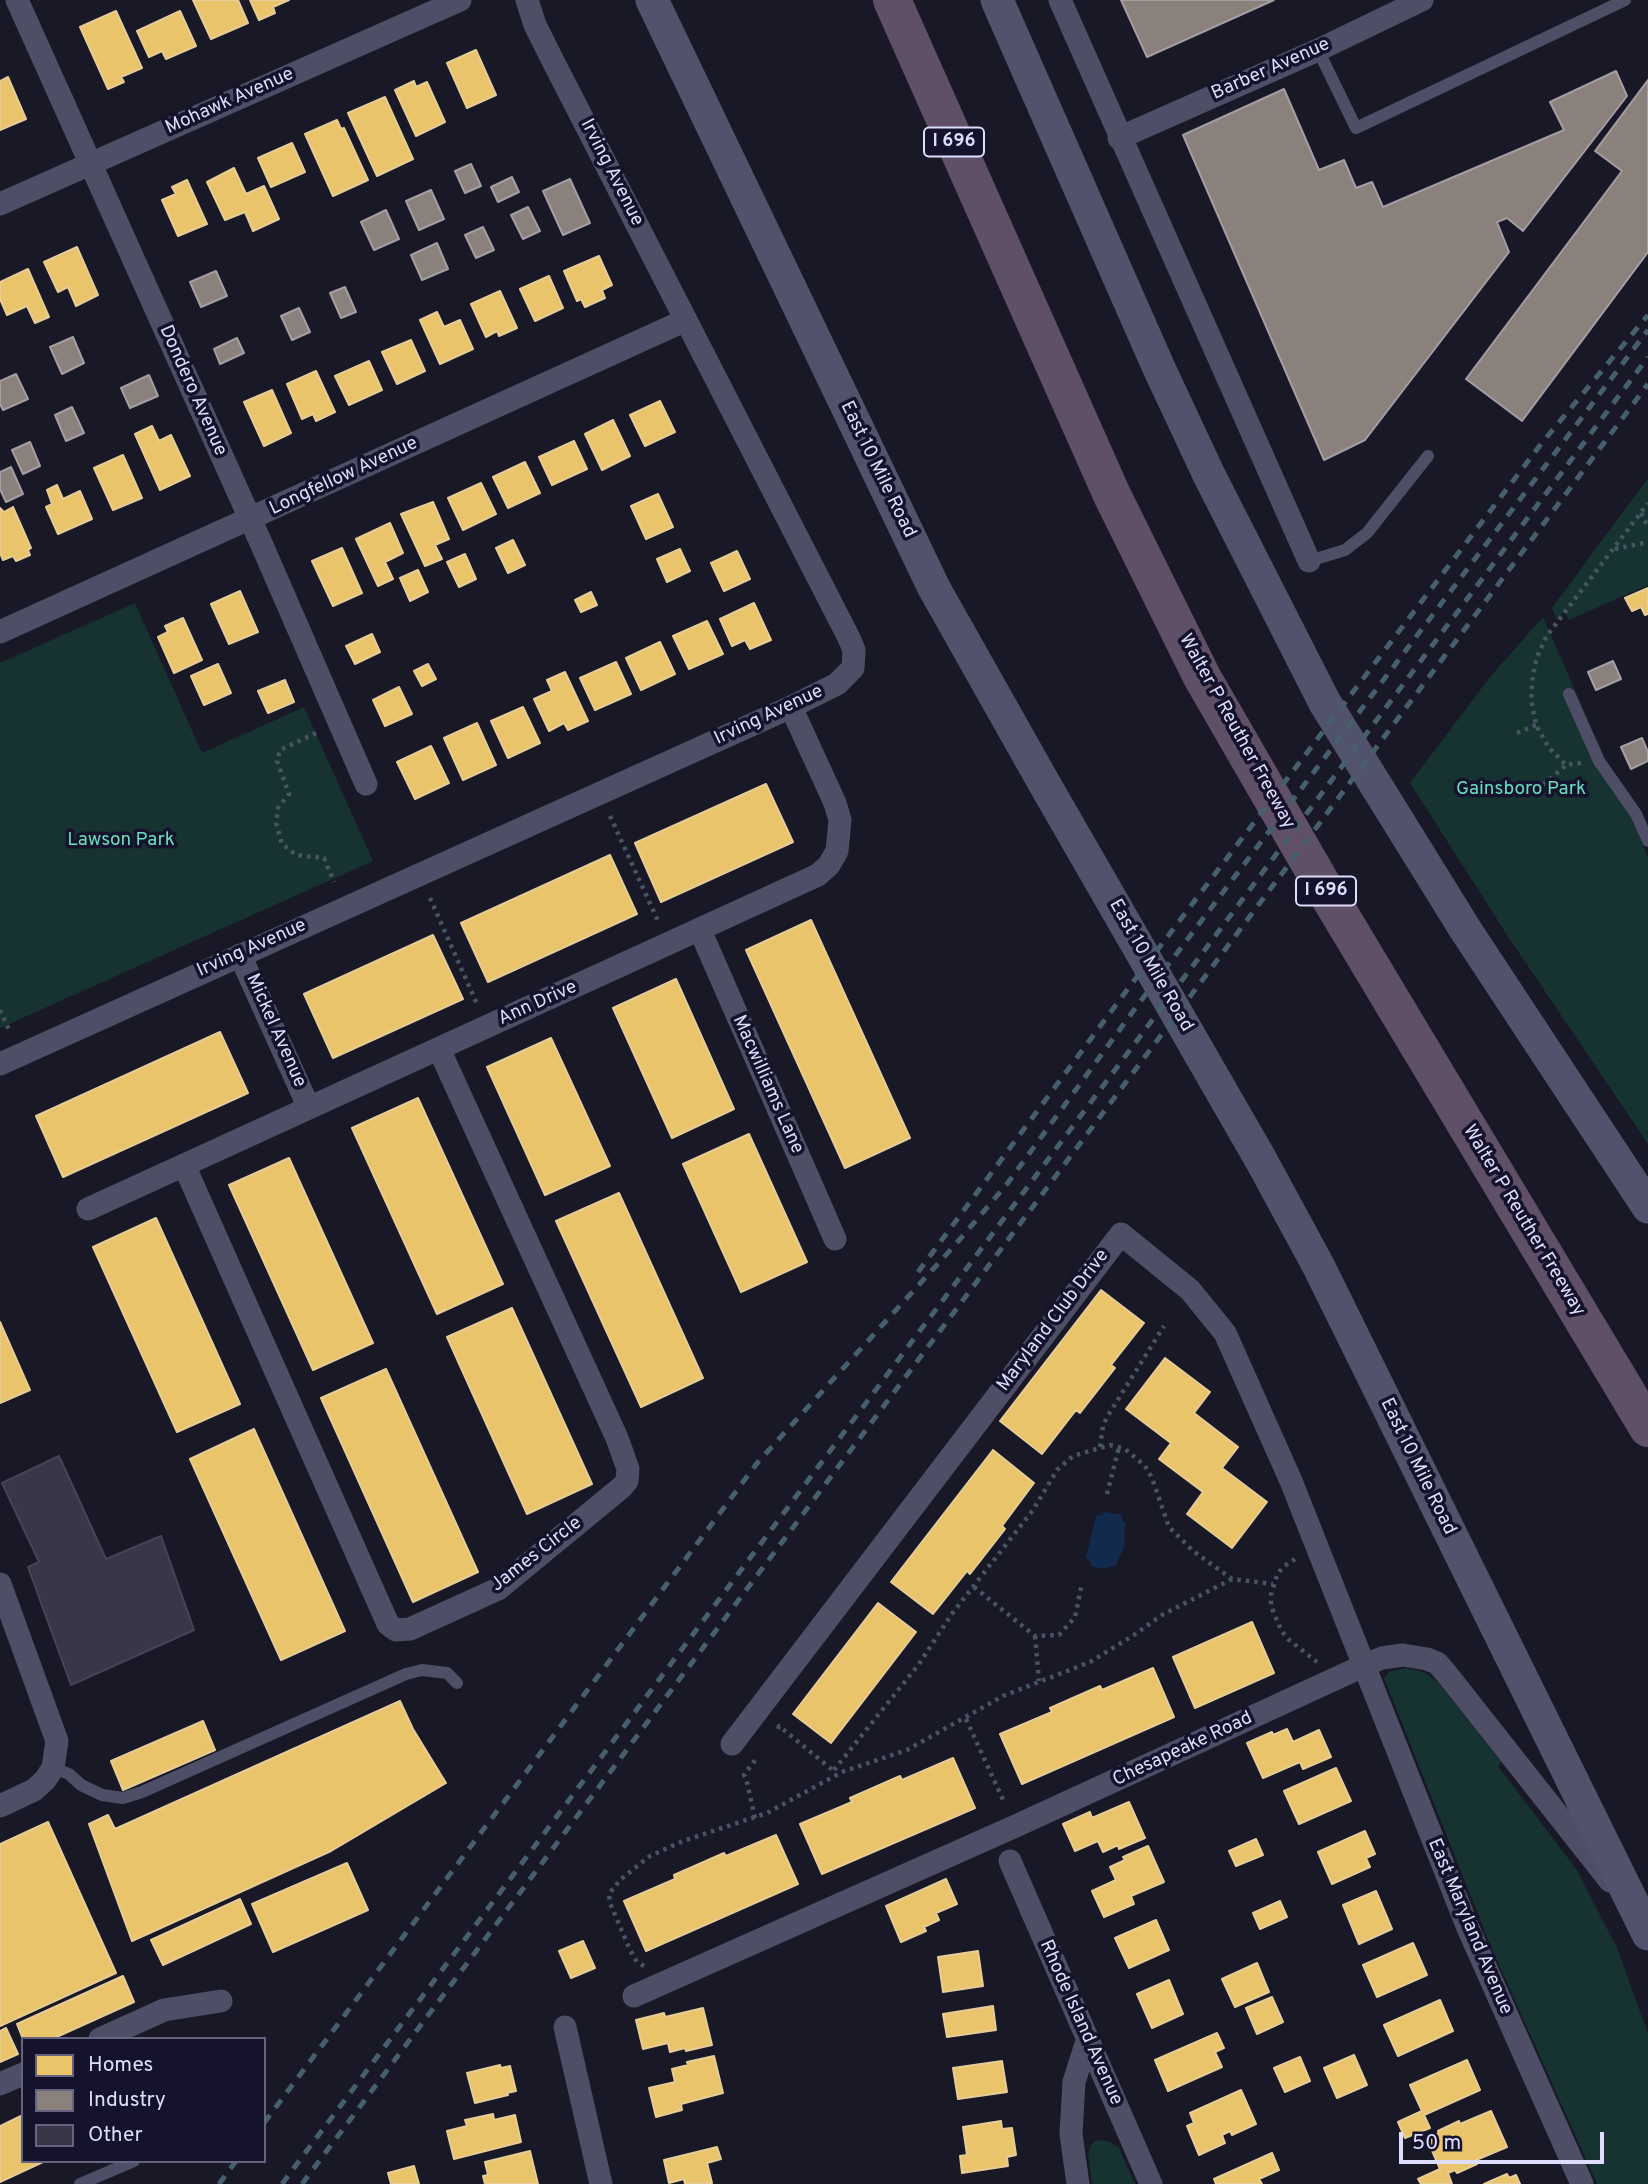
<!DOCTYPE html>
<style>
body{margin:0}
#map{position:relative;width:1648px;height:2184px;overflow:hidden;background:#191826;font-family:Overpass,sans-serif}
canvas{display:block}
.legend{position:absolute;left:21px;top:2037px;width:245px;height:126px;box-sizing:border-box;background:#15122c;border:2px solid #666380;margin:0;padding:9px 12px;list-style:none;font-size:21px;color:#dfddfe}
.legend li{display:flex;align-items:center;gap:14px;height:35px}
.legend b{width:35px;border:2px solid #666380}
.scale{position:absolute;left:1399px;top:2132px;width:205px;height:32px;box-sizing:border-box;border:4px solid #dfddfe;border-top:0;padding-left:9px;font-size:21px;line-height:24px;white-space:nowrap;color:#dfddfe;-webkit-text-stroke:5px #15122c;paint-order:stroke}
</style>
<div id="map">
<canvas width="1648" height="2184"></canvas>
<ul class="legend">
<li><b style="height:19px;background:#e9c46a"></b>Homes</li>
<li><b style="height:19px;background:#8a817c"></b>Industry</li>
<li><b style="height:19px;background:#383647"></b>Other</li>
</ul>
<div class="scale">50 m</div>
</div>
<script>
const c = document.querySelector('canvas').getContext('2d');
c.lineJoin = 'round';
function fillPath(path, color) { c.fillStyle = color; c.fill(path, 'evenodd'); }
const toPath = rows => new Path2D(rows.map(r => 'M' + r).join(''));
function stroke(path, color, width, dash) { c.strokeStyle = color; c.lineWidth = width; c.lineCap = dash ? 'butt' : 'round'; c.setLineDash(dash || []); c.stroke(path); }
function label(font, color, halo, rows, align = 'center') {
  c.font = font + ' Overpass,sans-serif'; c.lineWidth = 7; c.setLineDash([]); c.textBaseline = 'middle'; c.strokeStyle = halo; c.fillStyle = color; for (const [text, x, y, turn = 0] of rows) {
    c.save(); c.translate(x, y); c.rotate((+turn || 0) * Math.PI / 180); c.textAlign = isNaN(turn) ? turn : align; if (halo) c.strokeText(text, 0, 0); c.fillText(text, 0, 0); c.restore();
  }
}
fillPath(toPath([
 [1648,478,1648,585,1569,620,1565,610,1557,620,1552,608],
 [135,603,202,753,304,707,373,861,0,1028,0,663],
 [1543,617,1648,857,1648,1144,1509,938,1410,783,1490,677],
 [1405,1668,1424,1672,1439,1683,1501,1762,1498,1766,1577,1870,1617,1948,1648,2033,1648,2184,1597,2184,1491,1947,1384,1678,1389,1672],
 [1096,2140,1108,2141,1119,2148,1135,2184,1092,2184,1088,2153,1091,2145]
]), '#163231');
fillPath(toPath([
 [1104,1512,1122,1515,1122,1520,1126,1523,1124,1534,1125,1545,1116,1565,1103,1569,1091,1566,1090,1561,1086,1558,1096,1516,1102,1515]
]), '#112a4d');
const homes = toPath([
 [193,0,238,0,248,23,211,39,193,0],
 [250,0,289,0,273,7,275,13,259,20,250,0],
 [116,11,142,68,121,77,124,82,108,89,80,27,116,11],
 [180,11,196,46,166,59,162,51,149,57,137,31,180,11],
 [476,50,496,95,467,108,447,63,476,50],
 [8,77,26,119,0,130,0,81,8,77],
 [414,81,416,87,427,82,445,122,416,136,395,90,414,81],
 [385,97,413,159,377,176,348,113,385,97],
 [337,120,341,129,344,128,368,180,333,196,305,134,337,120],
 [292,143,305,172,271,187,258,158,292,143],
 [234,168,246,194,264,186,279,219,253,231,245,212,225,220,207,182,234,168],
 [187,180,207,224,178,236,162,200,176,194,172,187,187,180],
 [77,247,98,295,76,306,68,287,58,292,44,262,77,247],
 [599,256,612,285,602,290,605,298,585,307,581,299,577,301,564,271,599,256],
 [28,269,49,317,35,323,27,306,7,315,0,299,0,282,28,269],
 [549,276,563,308,535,321,520,289,549,276],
 [500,291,517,328,499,336,497,331,486,337,471,304,500,291],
 [437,312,444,327,460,320,473,349,440,364,420,320,437,312],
 [411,340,425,371,397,384,382,352,411,340],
 [369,361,382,390,349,405,335,376,369,361],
 [316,371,335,412,316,421,313,414,302,419,287,384,316,371],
 [272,390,291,433,264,446,244,402,272,390],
 [660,401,675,432,645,446,630,415,660,401],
 [613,420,630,456,602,470,585,434,613,420],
 [152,426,159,441,171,435,190,476,160,490,135,434,152,426],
 [574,441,587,469,552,485,539,457,574,441],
 [123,455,142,498,113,510,94,468,123,455],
 [525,462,540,493,508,508,493,477,525,462],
 [481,483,496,514,463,530,448,498,481,483],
 [57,485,63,499,80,491,92,519,58,534,46,507,52,504,47,490,57,485],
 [658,494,673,527,646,539,631,506,658,494],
 [433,502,449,539,435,545,442,559,425,566,401,514,433,502],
 [13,507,31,548,28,550,30,555,16,561,13,556,3,560,0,553,0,508,4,512,13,507],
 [390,523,403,553,385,562,393,579,378,586,356,539,390,523],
 [513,540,525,565,508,573,496,548,513,540],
 [342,548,362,593,333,606,312,561,342,548],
 [680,549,690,571,667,582,657,559,680,549],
 [737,551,750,579,724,591,711,563,737,551],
 [465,554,476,579,459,587,447,562,465,554],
 [418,570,428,592,410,601,400,578,418,570],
 [1648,588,1648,614,1645,615,1641,607,1632,611,1625,598,1648,588],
 [240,591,258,632,229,644,211,604,240,591],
 [591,592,597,605,581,612,575,600,591,592],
 [754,603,771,640,750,649,745,640,732,646,720,619,754,603],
 [183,618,202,660,174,673,158,637,168,632,165,626,183,618],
 [707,621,723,654,689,669,673,636,707,621],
 [372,634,380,652,355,664,346,646,372,634],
 [660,642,675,674,641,690,626,658,660,642],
 [616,662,631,694,595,710,580,678,616,662],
 [218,664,231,693,204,705,191,676,218,664],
 [428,664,436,679,422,686,414,671,428,664],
 [565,672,588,721,568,730,564,723,549,731,534,699,552,691,547,680,565,672],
 [285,680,294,702,268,713,258,691,285,680],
 [399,687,412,714,385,726,373,700,399,687],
 [523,707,540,743,508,758,491,721,523,707],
 [477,723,496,765,463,780,444,738,477,723],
 [431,746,449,783,415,799,397,762,431,746],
 [766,784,793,842,661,902,635,843,766,784],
 [610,855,637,914,488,982,461,923,610,855],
 [811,920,910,1138,845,1168,746,950,811,920],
 [433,935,463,999,333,1058,304,994,433,935],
 [676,979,734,1109,672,1138,613,1008,676,979],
 [220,1032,248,1093,63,1177,36,1116,220,1032],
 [551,1038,610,1166,545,1195,487,1067,551,1038],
 [418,1098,503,1284,437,1314,352,1128,418,1098],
 [749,1134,807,1262,741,1292,683,1164,749,1134],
 [289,1158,373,1343,313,1370,229,1185,289,1158],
 [619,1193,703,1378,641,1407,556,1221,619,1193],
 [156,1218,240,1404,177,1432,93,1247,156,1218],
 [1101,1290,1144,1323,1111,1365,1115,1368,1080,1413,1076,1410,1042,1454,1000,1421,1101,1290],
 [512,1308,592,1484,527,1514,447,1337,512,1308],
 [0,1322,30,1390,0,1403,0,1322],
 [1165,1358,1210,1392,1194,1413,1238,1447,1222,1468,1267,1502,1232,1548,1187,1514,1203,1492,1159,1459,1171,1443,1126,1409,1165,1358],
 [386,1369,478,1572,413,1602,321,1398,386,1369],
 [254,1429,345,1631,281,1660,190,1459,254,1429],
 [993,1450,1034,1483,1002,1526,1005,1529,970,1574,967,1571,933,1614,891,1582,993,1450],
 [878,1603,916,1632,831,1743,793,1714,878,1603],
 [1252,1622,1274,1673,1195,1708,1173,1657,1252,1622],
 [1153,1668,1174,1717,1022,1784,1000,1734,1052,1712,1050,1708,1100,1686,1102,1690,1153,1668],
 [400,1701,413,1729,446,1783,331,1851,132,1941,89,1824,108,1815,115,1829,400,1701],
 [203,1721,215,1750,123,1790,111,1761,203,1721],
 [1287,1729,1293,1742,1319,1730,1331,1757,1303,1769,1300,1762,1263,1778,1247,1743,1272,1732,1273,1735,1287,1729],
 [953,1758,975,1808,822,1874,800,1824,852,1802,850,1798,900,1776,902,1780,953,1758],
 [1336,1768,1351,1801,1299,1824,1284,1791,1336,1768],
 [1129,1802,1145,1838,1119,1849,1118,1845,1103,1852,1098,1841,1075,1851,1063,1824,1090,1812,1092,1818,1129,1802],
 [48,1822,116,1973,0,2026,0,1844,48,1822],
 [1365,1831,1375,1854,1366,1858,1370,1867,1332,1884,1318,1852,1365,1831],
 [776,1835,798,1884,646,1951,624,1901,675,1879,674,1875,724,1853,726,1856,776,1835],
 [1256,1839,1263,1855,1236,1866,1229,1851,1256,1839],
 [1148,1846,1164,1882,1131,1896,1134,1904,1104,1917,1092,1891,1116,1880,1110,1867,1125,1860,1123,1857,1148,1846],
 [347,1863,368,1910,273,1952,252,1904,347,1863],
 [946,1879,957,1904,936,1913,939,1920,924,1927,926,1931,901,1942,886,1906,946,1879],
 [1376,1891,1392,1929,1359,1944,1343,1905,1376,1891],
 [240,1899,251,1924,163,1965,151,1940,240,1899],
 [1280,1901,1287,1917,1260,1929,1253,1913,1280,1901],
 [1156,1920,1169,1950,1129,1968,1115,1938,1156,1920],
 [583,1941,595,1968,571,1978,559,1951,583,1941],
 [1413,1943,1427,1975,1377,1997,1363,1965,1413,1943],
 [978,1951,983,1986,943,1992,938,1957,978,1951],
 [1257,1963,1269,1992,1235,2007,1222,1979,1257,1963],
 [123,1976,134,2002,52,2039,23,2039,17,2024,123,1976],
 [1169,1980,1183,2014,1152,2028,1137,1994,1169,1980],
 [1272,1997,1283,2022,1257,2034,1246,2008,1272,1997],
 [1440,2000,1453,2031,1398,2056,1384,2025,1440,2000],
 [993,2006,996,2030,947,2037,943,2014,993,2006],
 [703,2008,712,2045,686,2051,685,2048,670,2052,668,2043,643,2049,636,2020,664,2013,665,2017,703,2008],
 [6,2028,18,2054,0,2062,0,2031,6,2028],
 [1217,2033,1224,2048,1215,2052,1222,2067,1168,2091,1155,2060,1217,2033],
 [1354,2055,1367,2085,1337,2098,1324,2068,1354,2055],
 [714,2056,723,2093,681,2104,682,2110,656,2117,649,2088,675,2082,672,2069,688,2065,687,2062,714,2056],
 [1300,2057,1310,2081,1285,2092,1274,2068,1300,2057],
 [1467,2060,1480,2090,1424,2115,1430,2128,1405,2138,1398,2122,1422,2111,1410,2085,1467,2060],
 [1002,2061,1007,2092,958,2099,953,2068,1002,2061],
 [500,2065,501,2068,510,2066,516,2091,507,2093,508,2095,475,2103,467,2073,500,2065],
 [1241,2090,1256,2124,1232,2135,1230,2131,1222,2135,1225,2143,1199,2155,1187,2126,1194,2123,1190,2113,1241,2090],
 [1491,2111,1507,2147,1476,2160,1477,2164,1457,2173,1455,2170,1448,2173,1452,2184,1421,2184,1418,2179,1440,2169,1427,2139,1439,2133,1438,2131,1459,2121,1460,2124,1491,2111],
 [493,2114,494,2120,515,2115,521,2142,454,2159,447,2131,467,2126,465,2120,493,2114],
 [23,2115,23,2161,45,2161,0,2182,0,2126,23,2115],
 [1001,2121,1002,2129,1012,2128,1016,2155,1007,2157,1008,2166,962,2173,960,2156,967,2155,963,2127,1001,2121],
 [717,2147,721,2159,707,2163,712,2183,685,2184,684,2179,669,2183,664,2160,717,2147],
 [530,2151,538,2184,485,2184,483,2176,488,2175,485,2162,530,2151],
 [1272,2153,1279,2170,1259,2179,1262,2184,1216,2184,1214,2179,1272,2153],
 [414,2166,419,2184,391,2184,388,2173,414,2166],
 [1507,2174,1509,2178,1516,2175,1520,2184,1484,2184,1507,2174]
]);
fillPath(homes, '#e9c46a');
stroke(homes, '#e6cc96', 2);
const industry = toPath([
 [1121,0,1274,0,1147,57,1121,0],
 [1616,71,1627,96,1523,231,1507,218,1497,222,1509,252,1365,440,1324,460,1183,135,1284,89,1319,170,1344,160,1356,188,1372,182,1383,207,1564,130,1550,102,1616,71],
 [1648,80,1648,252,1522,421,1466,379,1622,171,1595,151,1648,80],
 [471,164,481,186,465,193,455,171,471,164],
 [512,177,519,192,498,202,491,187,512,177],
 [570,179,590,223,563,235,543,191,570,179],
 [431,190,444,219,419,230,406,201,431,190],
 [528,207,540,231,523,239,511,215,528,207],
 [386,210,399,239,374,250,361,222,386,210],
 [483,227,494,250,476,258,465,235,483,227],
 [437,243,448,269,422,280,411,255,437,243],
 [216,271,227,296,201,307,190,282,216,271],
 [345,287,356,312,341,318,330,293,345,287],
 [299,308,310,332,292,340,281,316,299,308],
 [73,337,84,363,62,374,50,347,73,337],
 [237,338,244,353,220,364,214,349,237,338],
 [16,374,28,399,3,410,0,404,0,381,16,374],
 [149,375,158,396,130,408,121,388,149,375],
 [72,407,84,433,66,441,55,415,72,407],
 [30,442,40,466,23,474,12,450,30,442],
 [11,467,23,494,6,502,0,489,0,472,11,467],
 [1613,661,1621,679,1596,690,1588,672,1613,661],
 [1642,738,1648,752,1648,761,1631,769,1621,747,1642,738]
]);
fillPath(industry, '#8a817c');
stroke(industry, '#a49da3', 2);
const building = toPath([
 [59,1456,106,1559,161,1536,194,1630,71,1685,28,1567,39,1562,2,1483,59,1456]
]);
fillPath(building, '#383647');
stroke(building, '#464358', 2);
stroke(toPath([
 [1641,513,1648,527],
 [1615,549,1648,542],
 [316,733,280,750,277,761,289,794,278,808,276,823,282,844,296,855,324,858,334,882],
 [1517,733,1536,725],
 [1581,763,1566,765,1549,748,1536,725,1531,699,1533,675,1537,657,1546,637,1648,503],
 [1543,785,1566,765],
 [610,816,659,923],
 [430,898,477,1004],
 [0,1010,9,1030],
 [1100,1447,1103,1426,1107,1417,1164,1326],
 [1107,1494,1119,1447],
 [1295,1559,1283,1567,1277,1575,1271,1595,1271,1606,1281,1630,1288,1639,1317,1662],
 [974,1587,1035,1636,1059,1635,1075,1617,1082,1583],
 [1035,1636,1039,1681],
 [966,1719,1005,1804],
 [778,1729,779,1726,835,1772],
 [834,1770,919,1664,951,1615,1033,1510,1057,1470,1073,1456,1110,1445,1125,1449,1145,1466,1152,1478,1169,1527,1193,1551,1232,1579,1273,1584],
 [755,1818,746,1778,744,1775,756,1759],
 [644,1966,637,1962,630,1950,610,1903,609,1894,620,1880,650,1856,683,1841,767,1813,842,1772,907,1750,1003,1696,1090,1662,1134,1635,1162,1615,1232,1579]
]), '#475462', 4.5, [3.5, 5]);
stroke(toPath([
 [1318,50,1356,128,1625,0],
 [1309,561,1345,550,1367,533,1428,456],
 [1569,694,1599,761,1636,814,1648,841],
 [53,1768,69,1774,81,1785,102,1795,123,1798,142,1792,406,1674,422,1670,447,1673,457,1683],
 [80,2184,134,2161]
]), '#4e4e66', 12);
stroke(toPath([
 [17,0,261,543,366,784],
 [1060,0,1309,561],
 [1119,138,1318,50,1422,0],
 [0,204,460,0],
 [0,632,686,320],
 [700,930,835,1239],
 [240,955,309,1108],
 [0,1064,791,707,837,684,853,668,854,650,849,638,553,61,535,25,527,0],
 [184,1165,388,1624,396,1630,410,1629,498,1589,622,1487,627,1481,628,1469,617,1438,439,1049],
 [88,1209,818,875,829,865,837,851,840,820,835,803,791,707],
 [0,1584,57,1741,53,1768,45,1780,34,1790,0,1806],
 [732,1744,1121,1234,1190,1290,1225,1333,1291,1481,1468,1928,1582,2184],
 [1010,1861,1151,2184],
 [634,1996,1018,1825,1363,1666,1382,1658,1403,1655,1427,1659,1437,1663,1446,1673,1610,1881],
 [565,2027,601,2184],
 [100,2039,164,2010,221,2001],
 [0,2084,23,2074],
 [1078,2184,1071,2134,1074,2082,1087,2041]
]), '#4e4e66', 23);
stroke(toPath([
 [652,0,934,588,1044,783,1261,1160,1319,1267,1648,1934],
 [997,0,1158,366,1209,475,1325,703,1465,929,1648,1207]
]), '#51526c', 33);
stroke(toPath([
 [892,0,1112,495,1202,677,1324,888,1648,1428]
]), '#5f4f67', 38);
stroke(toPath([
 [918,1272,1124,994,1541,444,1648,315],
 [264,2123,758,1462,955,1245,1007,1184,1134,1010,1648,330],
 [219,2184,236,2161],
 [282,2184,1648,357],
 [302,2184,1648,384]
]), '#475e6d', 5, [10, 9]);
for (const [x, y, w] of [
 [954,142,60],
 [1326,891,60]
]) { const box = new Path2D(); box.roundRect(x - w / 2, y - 14.5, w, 29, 5); c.fillStyle = '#15122c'; c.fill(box); stroke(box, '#dfddfe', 2); }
label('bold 18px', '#dfddfe', null, [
 ["I 696",954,142],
 ["I 696",1326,891]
]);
label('19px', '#dfddfe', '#15122c', [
 ["Barber Avenue",1271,70,-24],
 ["Mohawk Avenue",230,102,-24],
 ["Irving Avenue",611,173,63],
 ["Dondero Avenue",192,391,66],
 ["East 10 Mile Road",877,470,64],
 ["Longfellow Avenue",344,477,-25],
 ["Irving Avenue",769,716,-25],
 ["Walter P Reuther Freeway",1236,732,61],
 ["Irving Avenue",252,949,-24],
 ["East 10 Mile Road",1150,966,60],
 ["Ann Drive",538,1004,-24],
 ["Mickel Avenue",275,1031,66],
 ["Macwilliams Lane",767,1085,66],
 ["Walter P Reuther Freeway",1523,1221,59],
 ["Maryland Club Drive",1054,1321,-53],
 ["East 10 Mile Road",1417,1467,64],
 ["James Circle",537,1555,-38],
 ["Chesapeake Road",1183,1750,-25],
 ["East Maryland Avenue",1469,1927,67],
 ["Rhode Island Avenue",1080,2023,66]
]);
label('19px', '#68dfbb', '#15122c', [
 ["Gainsboro Park",1521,790],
 ["Lawson Park",121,841]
]);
</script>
